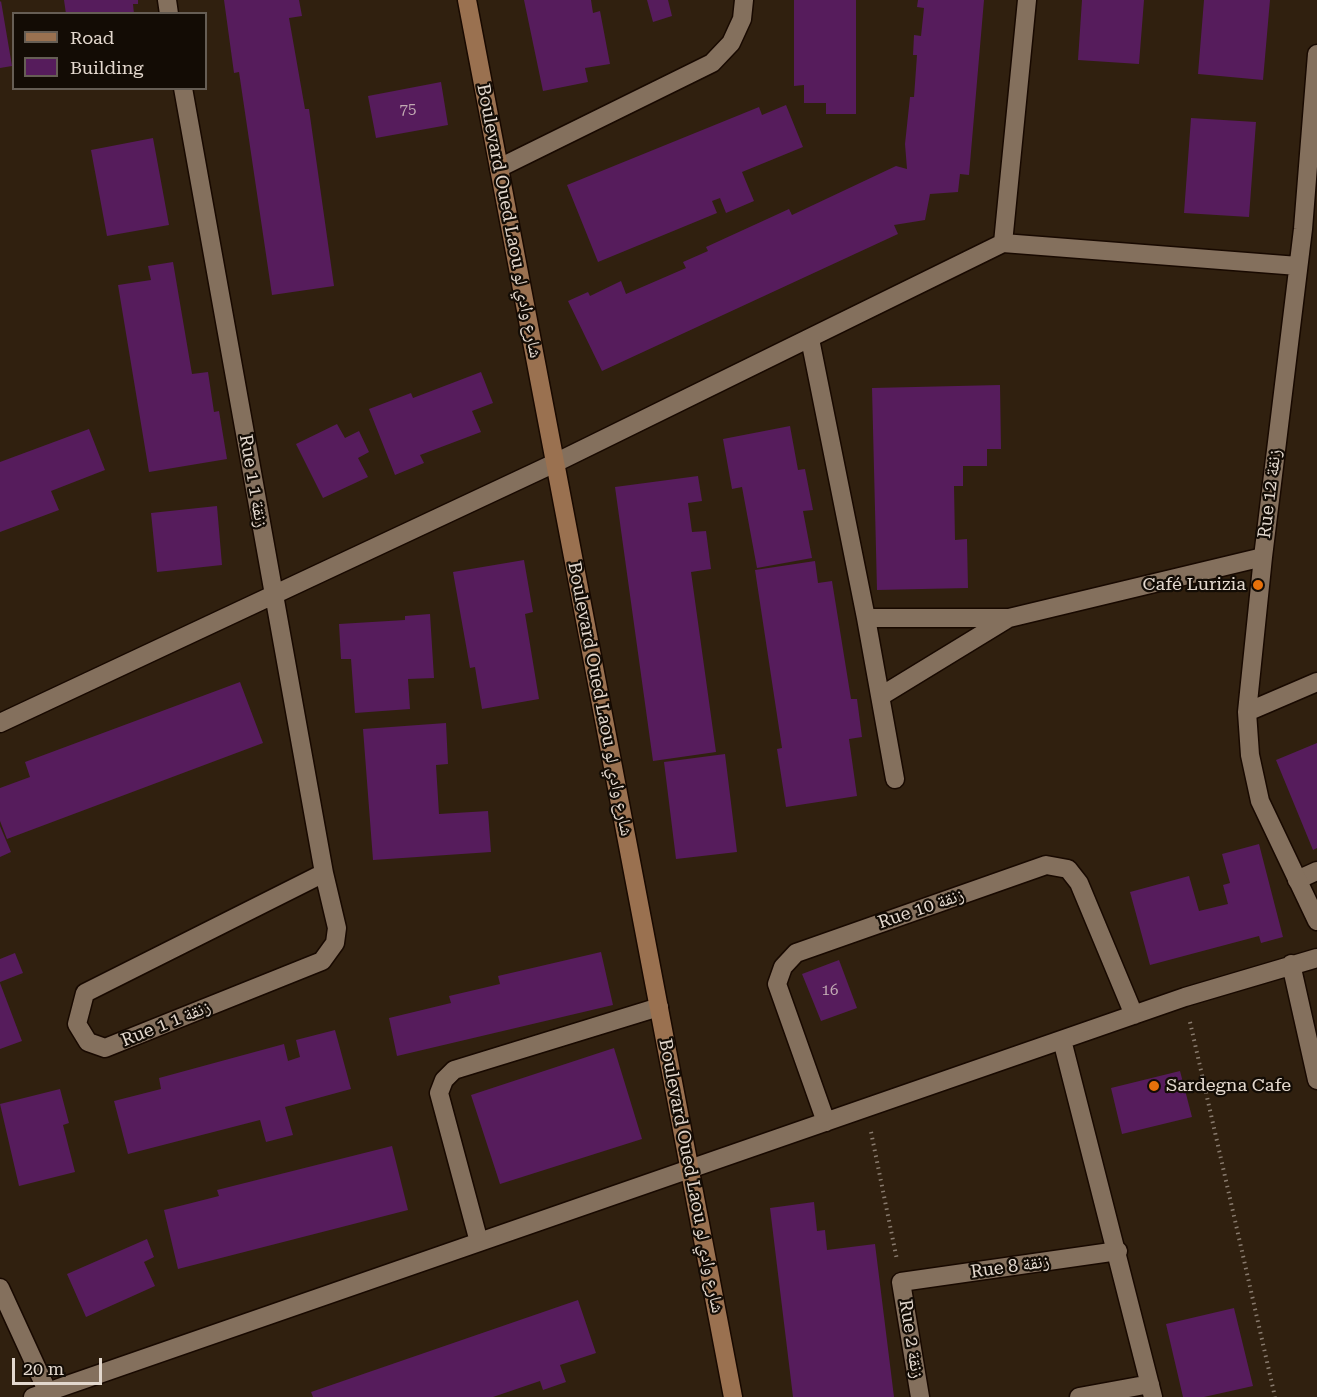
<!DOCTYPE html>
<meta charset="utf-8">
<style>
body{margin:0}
#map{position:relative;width:1317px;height:1397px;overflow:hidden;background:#30200f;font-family:"Roboto Serif",serif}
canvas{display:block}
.legend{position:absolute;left:12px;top:12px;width:195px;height:78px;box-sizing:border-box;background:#130c05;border:2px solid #665e55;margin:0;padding:8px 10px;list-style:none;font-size:18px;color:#e3d8ce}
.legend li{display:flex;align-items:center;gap:12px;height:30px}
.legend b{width:30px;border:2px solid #665e55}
.scale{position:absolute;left:12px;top:1358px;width:90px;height:27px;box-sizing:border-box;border:3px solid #e3d8ce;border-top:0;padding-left:8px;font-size:18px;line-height:21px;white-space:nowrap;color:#e3d8ce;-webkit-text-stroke:4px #130c05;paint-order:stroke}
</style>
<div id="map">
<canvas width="1317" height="1397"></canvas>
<ul class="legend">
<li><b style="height:8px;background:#9a7150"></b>Road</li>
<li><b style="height:16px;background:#561c5c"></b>Building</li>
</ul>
<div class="scale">20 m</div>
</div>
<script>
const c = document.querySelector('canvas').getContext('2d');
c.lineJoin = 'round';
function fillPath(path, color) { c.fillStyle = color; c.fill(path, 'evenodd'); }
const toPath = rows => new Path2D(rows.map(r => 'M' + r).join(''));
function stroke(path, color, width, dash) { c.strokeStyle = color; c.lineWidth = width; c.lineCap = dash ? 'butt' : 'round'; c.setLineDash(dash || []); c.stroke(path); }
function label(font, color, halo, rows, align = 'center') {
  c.font = font + ' "Roboto Serif","Noto Naskh Arabic",serif'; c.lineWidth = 4.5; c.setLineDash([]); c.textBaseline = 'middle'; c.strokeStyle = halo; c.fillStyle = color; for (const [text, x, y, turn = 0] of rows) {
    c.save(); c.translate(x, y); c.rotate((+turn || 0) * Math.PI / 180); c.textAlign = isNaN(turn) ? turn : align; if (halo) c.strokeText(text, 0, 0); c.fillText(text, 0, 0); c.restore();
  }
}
fillPath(toPath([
 [64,0,138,0,138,4,133,4,134,14,66,14],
 [224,0,299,0,302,16,289,18,305,109,309,109,334,286,272,295,239,72,234,73],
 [524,0,591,0,593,13,600,11,610,64,585,68,588,82,543,91],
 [647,0,668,0,672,16,653,22],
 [794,0,856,0,856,114,826,114,826,103,804,103,804,85,794,86],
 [918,0,984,0,969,175,960,174,958,192,930,194,925,220,894,225,898,234,602,371,568,301,588,292,590,296,621,281,626,294,686,268,683,262,708,251,706,247,789,209,792,215,896,166,907,169,905,144,910,97,914,97,917,55,913,55,914,35,921,36,924,8,917,7],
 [1082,0,1144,0,1139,64,1078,60],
 [1204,0,1270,0,1263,80,1198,74],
 [1,1,12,66,0,68,0,2],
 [441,82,448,125,376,138,368,96],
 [786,105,803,147,742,172,754,201,726,213,720,198,712,201,717,213,598,262,567,185,759,107,762,115],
 [1191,118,1256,122,1249,217,1184,213],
 [153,138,169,225,107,236,91,150],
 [173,262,192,374,208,372,214,412,219,411,227,459,149,472,118,285,151,280,148,266],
 [481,372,493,403,472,411,481,432,420,455,424,463,395,475,369,409,411,393,413,398],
 [1000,385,1001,449,987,449,987,466,963,466,963,486,954,486,955,540,967,539,968,588,877,590,872,388],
 [337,424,345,438,359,431,369,452,358,458,368,477,323,498,296,444],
 [790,426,798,470,805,469,813,510,803,511,812,558,757,568,742,487,732,489,723,439],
 [89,429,105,470,51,491,59,510,0,532,0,462],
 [698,476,702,501,688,503,692,532,706,531,711,569,691,572,716,752,653,761,615,487],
 [217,506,222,565,157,572,151,513],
 [524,560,533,612,525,614,539,699,482,709,475,667,470,668,453,572],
 [815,561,818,583,832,581,851,699,857,699,862,737,849,739,857,796,786,807,777,749,782,748,755,570],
 [430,614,434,678,408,679,410,709,355,713,351,659,341,659,339,624,405,620,405,616],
 [240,682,263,743,7,839,0,821,0,788,30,777,25,762],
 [446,723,448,764,436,765,439,814,488,811,491,852,373,860,363,729],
 [1317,743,1317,848,1313,850,1276,760],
 [725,754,737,852,676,859,664,762],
 [0,826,11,852,0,857],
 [1259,844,1283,937,1261,943,1259,936,1150,965,1130,892,1189,876,1199,911,1228,904,1223,885,1230,883,1222,854],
 [601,952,613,1005,397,1056,389,1018,451,1003,449,996,500,984,498,976],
 [15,953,23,973,0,982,0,959],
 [839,960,857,1008,821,1021,802,974],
 [0,983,22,1041,0,1049],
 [335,1030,351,1089,285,1107,293,1135,266,1142,260,1120,128,1154,114,1101,161,1089,159,1078,284,1044,288,1061,300,1057,296,1040],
 [614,1048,642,1139,500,1184,471,1095],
 [1180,1071,1192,1117,1122,1134,1111,1088],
 [60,1089,69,1123,63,1125,75,1172,19,1186,0,1104],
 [392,1146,408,1210,178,1269,164,1210,219,1196,217,1190],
 [814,1202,817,1231,825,1230,827,1250,875,1244,894,1397,793,1397,770,1208],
 [147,1239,154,1257,144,1262,155,1286,86,1317,67,1274],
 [578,1300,596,1353,560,1365,566,1382,543,1390,540,1381,493,1397,313,1397,311,1392],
 [1234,1308,1253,1386,1204,1397,1183,1397,1166,1324]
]), '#561c5c');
const lane = toPath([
 [1297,880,1317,871]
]);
const street = toPath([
 [167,0,169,14],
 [1317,54,1303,229,1263,557,1247,712,1250,755,1260,801,1317,921],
 [183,88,324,873,337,928,335,943,322,961,105,1048,88,1042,77,1024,85,993,324,873],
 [499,168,712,63,731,43,742,19,744,0],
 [1003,243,1027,0],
 [810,339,866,618,895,779],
 [866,618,1009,618,1263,557],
 [881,696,1007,619],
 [1247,712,1317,682],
 [0,723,555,463,1003,243,1298,266],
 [1291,964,1317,1080],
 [1062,1040,1153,1397],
 [826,1122,777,984,783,967,796,953,1046,865,1068,869,1079,883,1134,1015],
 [479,1242,439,1093,444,1080,454,1070,659,1007],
 [0,1288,50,1397],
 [33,1397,1185,997,1317,958],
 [920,1397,901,1282,1118,1251],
 [1079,1397,1150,1384]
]);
const secondary = toPath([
 [467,0,733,1397]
]);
stroke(lane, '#180900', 21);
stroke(street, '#180900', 21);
stroke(secondary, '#180900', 21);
stroke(toPath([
 [1190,1022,1275,1397],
 [871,1132,897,1260]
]), '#897b6e', 4, [1.5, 4.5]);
stroke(lane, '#84705d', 18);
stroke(street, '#84705d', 18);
stroke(secondary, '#9a7150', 18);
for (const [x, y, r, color] of [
 [1258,585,6,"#e8710a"],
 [1154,1086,6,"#e8710a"]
]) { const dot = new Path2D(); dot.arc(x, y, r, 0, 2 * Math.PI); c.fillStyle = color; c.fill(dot); stroke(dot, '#130c05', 2); }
label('15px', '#c0a9b2', null, [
 ["75",408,110],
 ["16",830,991]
]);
label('18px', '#e3d8ce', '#130c05', [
 ["Boulevard Oued Laou شارع وادي لو",509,221,79],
 ["Rue 1 زنقة 1",253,481,80],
 ["Rue 12 زنقة",1270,494,-83],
 ["Boulevard Oued Laou شارع وادي لو",600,699,79],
 ["Rue 10 زنقة",921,909,-19],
 ["Rue 1 زنقة 1",166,1024,-22],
 ["Boulevard Oued Laou شارع وادي لو",691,1176,79],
 ["Rue 8 زنقة",1010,1267,-8],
 ["Rue 2 زنقة",911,1339,81]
]);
label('18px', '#e3d8ce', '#130c05', [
 ["Café Lurizia",1246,585],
 ["Sardegna Cafe",1166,1086,"left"]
], 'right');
</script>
